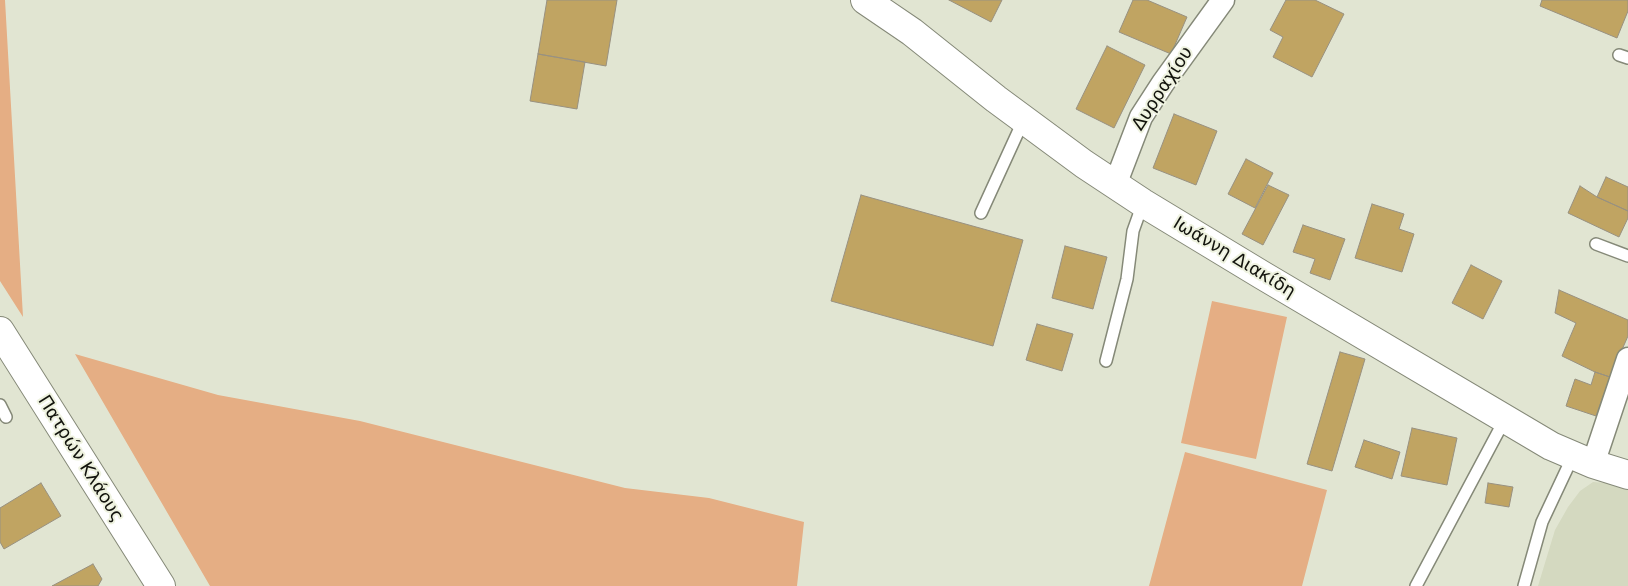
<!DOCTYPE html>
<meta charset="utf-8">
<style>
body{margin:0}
canvas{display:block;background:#e1e5d2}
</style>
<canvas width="1628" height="586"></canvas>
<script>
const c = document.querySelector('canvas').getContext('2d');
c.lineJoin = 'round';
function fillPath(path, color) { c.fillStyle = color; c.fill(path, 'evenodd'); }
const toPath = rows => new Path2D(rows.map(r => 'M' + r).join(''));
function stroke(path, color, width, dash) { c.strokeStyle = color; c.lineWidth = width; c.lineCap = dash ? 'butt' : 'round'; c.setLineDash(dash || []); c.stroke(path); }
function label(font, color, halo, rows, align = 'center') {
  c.font = font + ' "DejaVu Sans",sans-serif'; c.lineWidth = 4; c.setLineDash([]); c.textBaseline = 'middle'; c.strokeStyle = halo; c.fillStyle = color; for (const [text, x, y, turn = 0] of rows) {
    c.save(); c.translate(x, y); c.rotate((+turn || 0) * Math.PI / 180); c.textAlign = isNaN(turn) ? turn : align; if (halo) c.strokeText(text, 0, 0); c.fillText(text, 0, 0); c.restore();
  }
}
fillPath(toPath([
 [1593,482,1607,483,1628,490,1628,586,1538,586,1555,530,1568,507,1580,491]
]), '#d4d9c0');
fillPath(toPath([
 [0,0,5,0,23,317,0,281],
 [1212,301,1287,317,1256,459,1181,443],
 [75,354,218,395,360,421,625,488,709,498,804,522,797,586,210,586],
 [1185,452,1327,490,1302,586,1149,586]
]), '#e5ae84');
const building = toPath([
 [547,0,617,0,606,66,538,54,547,0],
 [949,0,1002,0,991,22,949,0],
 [1133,0,1147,0,1187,17,1171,54,1119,32,1133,0],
 [1286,0,1315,0,1344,14,1312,77,1273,57,1283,37,1270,30,1286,0],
 [1542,0,1628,0,1628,11,1617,38,1540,6,1542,0],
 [1107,46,1145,65,1114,128,1076,109,1107,46],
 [538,54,585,62,577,109,530,101,538,54],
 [1174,114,1217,131,1196,185,1153,168,1174,114],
 [1246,159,1273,173,1255,208,1228,194,1246,159],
 [1606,177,1628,187,1628,211,1597,197,1606,177],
 [1268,185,1289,195,1263,245,1242,234,1268,185],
 [1580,186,1597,197,1628,211,1628,218,1619,237,1568,213,1580,186],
 [861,195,1023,240,993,346,831,301,861,195],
 [1372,204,1404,214,1399,229,1414,234,1402,272,1355,258,1372,204],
 [1303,225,1345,239,1330,280,1310,273,1315,259,1293,252,1303,225],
 [1065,246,1107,257,1093,309,1052,298,1065,246],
 [1471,265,1502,281,1483,319,1452,303,1471,265],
 [1559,290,1628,320,1628,336,1610,377,1595,372,1562,356,1576,323,1555,313,1559,290],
 [1037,324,1073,334,1062,371,1026,360,1037,324],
 [1340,352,1365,359,1332,471,1307,464,1340,352],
 [1595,372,1610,377,1596,416,1566,406,1575,379,1591,385,1595,372],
 [1412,428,1457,438,1447,485,1401,476,1412,428],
 [1364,440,1400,452,1392,479,1355,467,1364,440],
 [41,483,61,516,4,549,0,542,0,508,41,483],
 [1488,483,1513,487,1509,507,1485,503,1488,483],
 [93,564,102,579,98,586,52,586,93,564]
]);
fillPath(building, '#c0a462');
stroke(building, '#989181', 1);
const service = toPath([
 [1619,55,1628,58],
 [981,213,1024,119],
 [1596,244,1628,256],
 [1106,361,1127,279,1133,231,1143,203],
 [0,405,6,417],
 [1416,586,1505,419],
 [1524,586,1542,522,1573,456]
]);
const minor = toPath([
 [1115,185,1141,117,1163,83,1223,0],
 [1593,464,1628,359]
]);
const tertiary = toPath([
 [865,0,912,32,996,99,1084,164,1143,203,1262,275,1551,446,1593,464,1628,475]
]);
const secondary = toPath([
 [0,331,161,586]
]);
stroke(service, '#858978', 14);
stroke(minor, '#858978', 25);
stroke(tertiary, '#858978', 30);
stroke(secondary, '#858978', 30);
stroke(service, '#fff', 11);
stroke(minor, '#fff', 22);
stroke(tertiary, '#fff', 28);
stroke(secondary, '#fff', 28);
label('18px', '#12130d', '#eef2df', [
 ["Δυρραχίου",1163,89,-57],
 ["Ιωάννη Διακίδη",1234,258,31],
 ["Πατρών Κλάους",80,459,58]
]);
</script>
